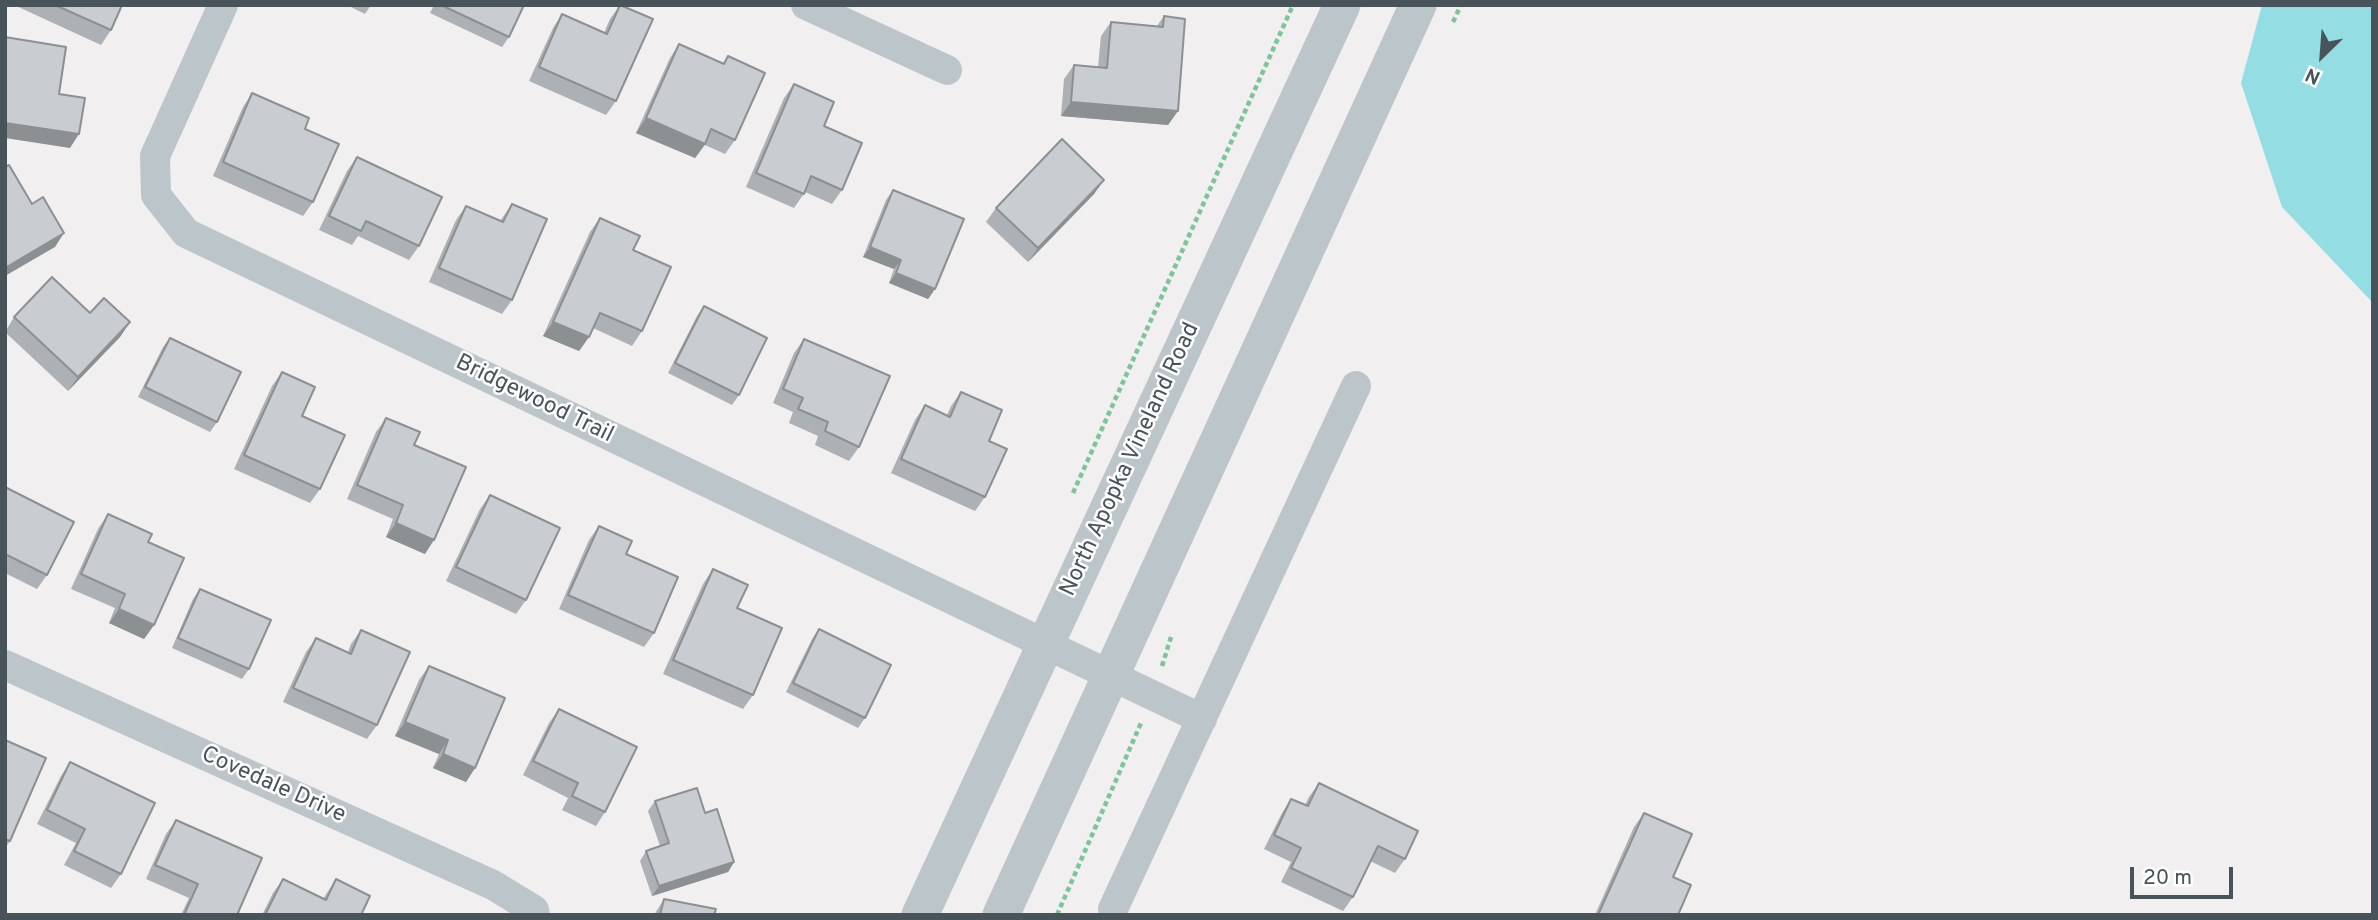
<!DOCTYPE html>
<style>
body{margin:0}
#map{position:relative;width:2378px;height:920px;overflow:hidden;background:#f1efef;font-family:Overpass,sans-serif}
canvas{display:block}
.frame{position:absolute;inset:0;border:7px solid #49545a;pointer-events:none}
.north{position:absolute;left:2287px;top:21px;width:70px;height:70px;-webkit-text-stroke:5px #fff;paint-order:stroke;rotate:205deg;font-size:19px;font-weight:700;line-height:28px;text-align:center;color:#49545a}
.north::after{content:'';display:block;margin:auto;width:24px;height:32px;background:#49545a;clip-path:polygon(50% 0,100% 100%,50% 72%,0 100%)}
.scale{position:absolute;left:2130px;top:867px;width:103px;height:32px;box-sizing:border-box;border:4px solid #49545a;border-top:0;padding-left:9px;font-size:21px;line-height:24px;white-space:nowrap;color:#49545a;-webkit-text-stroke:5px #fff;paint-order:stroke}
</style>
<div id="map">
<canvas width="2378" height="920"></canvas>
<div class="frame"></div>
<div class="north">N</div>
<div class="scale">20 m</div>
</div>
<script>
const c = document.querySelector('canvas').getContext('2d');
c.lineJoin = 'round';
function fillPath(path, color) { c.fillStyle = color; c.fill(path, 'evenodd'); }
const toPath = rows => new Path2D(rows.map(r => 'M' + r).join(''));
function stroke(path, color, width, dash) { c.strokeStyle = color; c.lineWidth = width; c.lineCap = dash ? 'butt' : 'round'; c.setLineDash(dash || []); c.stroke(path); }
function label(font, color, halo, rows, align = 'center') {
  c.font = font + ' Overpass,sans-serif'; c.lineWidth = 5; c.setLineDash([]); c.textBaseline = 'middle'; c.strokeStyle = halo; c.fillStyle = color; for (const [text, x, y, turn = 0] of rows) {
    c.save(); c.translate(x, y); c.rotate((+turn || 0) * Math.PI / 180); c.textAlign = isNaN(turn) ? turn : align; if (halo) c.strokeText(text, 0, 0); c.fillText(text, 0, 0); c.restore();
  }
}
fillPath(toPath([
 [2262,5,2373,5,2373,303,2282,207,2241,83]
]), '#93dde3');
stroke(toPath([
 [1453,22,1461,5],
 [1073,493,1293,5],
 [1162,666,1171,637],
 [1057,915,1141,723]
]), '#7dc598', 4.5, [5, 3.5]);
stroke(toPath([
 [223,5,155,156,156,195,186,233,1202,719],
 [806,5,947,70],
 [5,665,493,885,534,910,535,915],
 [1113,909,1356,386]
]), '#bcc5ca', 30);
stroke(toPath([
 [920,915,1342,5],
 [1001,915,1418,5]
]), '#bcc5ca', 37);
fillPath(toPath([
 [14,5,122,5,111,30,101,45],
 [347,5,371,5,365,14],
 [434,5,524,5,509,37,502,47,430,13],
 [620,5,616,101,606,115,529,81,553,28,562,14,604,33,610,19],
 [1164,16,1178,111,1168,125,1061,116,1064,79,1074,65,1098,67,1101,36,1111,22,1157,26],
 [679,44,723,63,728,56,735,140,725,154,705,145,695,158,636,133,670,58],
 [794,84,824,126,842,190,832,204,805,192,794,208,746,187,784,98],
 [252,93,305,129,313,202,303,216,213,176,243,107],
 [357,157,419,246,409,260,358,236,352,245,319,230,347,171],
 [1104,180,1094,194,1028,262,986,222,996,208],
 [893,190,935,289,928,299,889,283,894,269,863,257,886,200],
 [512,204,512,300,502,314,429,282,456,220,466,206,500,221],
 [600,218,633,250,642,331,632,346,593,328,589,337,579,351,543,336,590,232],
 [704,306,739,395,732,405,668,373,697,316],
 [90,313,130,322,120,337,68,391,5,332,14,317],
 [170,338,217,422,210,432,138,397,163,347],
 [804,339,859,447,849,461,815,445,818,436,789,423,793,412,773,403,794,353],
 [282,372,302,416,320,489,310,503,234,469,272,386],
 [961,392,989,441,985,497,975,511,891,473,915,420,925,405,947,415,951,406],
 [386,418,414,445,425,554,386,537,393,519,347,499,376,432],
 [5,487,47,575,37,589,5,573],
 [490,495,526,600,516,614,446,581,480,509],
 [108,514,154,625,144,639,109,623,115,608,71,589,98,529],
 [599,526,626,554,654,633,644,647,559,609,589,540],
 [713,569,737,608,753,695,743,709,663,674,703,584],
 [200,589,249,669,242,679,172,648,193,599],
 [819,629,865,718,858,728,786,692,812,639],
 [361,630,377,725,367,739,283,702,306,652,316,638,348,652,351,644],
 [429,666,475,768,466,782,433,768,439,754,395,736,419,680],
 [559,709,605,812,596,826,562,810,568,798,523,775,549,723],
 [5,740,10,841,5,848],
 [70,762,121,874,111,888,64,865,76,843,37,824,61,776],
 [1319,783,1405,859,1395,873,1370,861,1353,897,1343,911,1281,882,1291,862,1264,849,1282,813,1291,799,1305,805,1309,797],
 [655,801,705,813,734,862,728,872,652,896,640,861,646,851,660,846,648,811],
 [1644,813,1673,877,1678,915,1595,915,1634,827],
 [176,820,237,915,181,915,189,898,146,879,166,834],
 [283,879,323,899,336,879,361,915,262,915,273,893],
 [664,899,714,915,654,915]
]), '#adb0b4');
fillPath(toPath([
 [1071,102,1178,111,1168,125,1061,116],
 [646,118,705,144,695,158,636,133],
 [5,123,79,134,70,148,5,138],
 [1104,180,1094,194,1028,262,1038,248],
 [64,233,55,247,5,276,5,268],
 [870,247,901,260,894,269,863,257],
 [896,273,935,289,928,299,889,283],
 [130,322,120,337,68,391,78,377],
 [553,322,589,337,579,351,543,336],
 [396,523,434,540,425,554,386,537],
 [119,609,154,625,144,639,109,623],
 [405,722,448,740,439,754,395,736],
 [443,754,475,768,466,782,433,768],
 [734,862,728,872,652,896,659,886]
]), '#8d9092');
const building = toPath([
 [55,5,122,5,111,30,55,5],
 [441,5,524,5,509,37,441,5],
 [620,5,653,19,616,101,539,67,562,14,607,34,620,5],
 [1164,16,1185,19,1178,111,1071,102,1074,65,1107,68,1111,22,1163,27,1164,16],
 [5,37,66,47,59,94,85,98,79,134,5,123,5,37],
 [679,44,724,64,728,56,765,73,735,140,711,129,705,144,646,118,679,44],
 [794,84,834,102,824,126,862,143,842,190,811,176,804,194,756,173,794,84],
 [252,93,309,118,305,129,339,144,313,202,223,162,252,93],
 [1062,139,1104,180,1038,248,996,208,1062,139],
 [357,157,442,197,419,246,366,221,361,231,329,216,357,157],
 [9,165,32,204,43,197,64,233,5,268,5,167,9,165],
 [893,190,964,219,935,289,896,273,901,260,870,247,893,190],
 [512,204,547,219,512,300,439,268,466,206,503,222,512,204],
 [600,218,640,236,633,250,671,267,642,331,600,313,589,337,553,322,600,218],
 [52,277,90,313,104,298,130,322,78,377,14,317,52,277],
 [704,306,767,338,739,395,675,363,704,306],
 [170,338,241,372,217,422,145,387,170,338],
 [804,339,890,376,859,447,825,431,828,422,798,409,803,398,783,389,804,339],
 [282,372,315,387,302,416,345,435,320,489,244,455,282,372],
 [961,392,1002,410,989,441,1007,449,985,497,901,459,925,405,950,417,961,392],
 [386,418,420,432,414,445,466,467,434,540,396,523,403,505,357,485,386,418],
 [5,487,74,522,47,575,5,554,5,487],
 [490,495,560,528,526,600,456,567,490,495],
 [108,514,152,534,148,542,184,558,154,625,119,609,125,594,81,574,108,514],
 [599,526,632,541,626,554,678,577,654,633,568,595,599,526],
 [713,569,748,585,737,608,782,628,753,695,673,660,713,569],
 [200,589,271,620,249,669,178,638,200,589],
 [819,629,891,665,865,718,793,683,819,629],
 [361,630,410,652,377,725,293,688,316,638,351,654,361,630],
 [429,666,505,698,475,768,443,754,448,740,405,722,429,666],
 [559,709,637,747,605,812,572,796,578,783,533,761,559,709],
 [5,740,46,758,10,841,5,839,5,740],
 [70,762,155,803,121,874,74,851,85,829,47,810,70,762],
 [1319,783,1418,831,1405,859,1378,846,1353,897,1291,868,1301,848,1274,835,1291,799,1308,806,1319,783],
 [697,788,705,813,717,809,734,862,659,886,646,851,669,843,655,801,697,788],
 [1644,813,1692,834,1673,877,1691,885,1678,915,1598,915,1644,813],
 [176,820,262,858,237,915,184,915,198,884,155,865,176,820],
 [283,879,326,900,336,879,370,896,361,915,265,915,283,879],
 [664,899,716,909,714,915,660,915,664,899]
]);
fillPath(building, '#c9cdd1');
stroke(building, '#8d9092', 2);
label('23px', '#49545a', '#fff', [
 ["Bridgewood Trail",534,400,26],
 ["North Apopka Vineland Road",1131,460,-65],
 ["Covedale Drive",273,786,24]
]);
</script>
